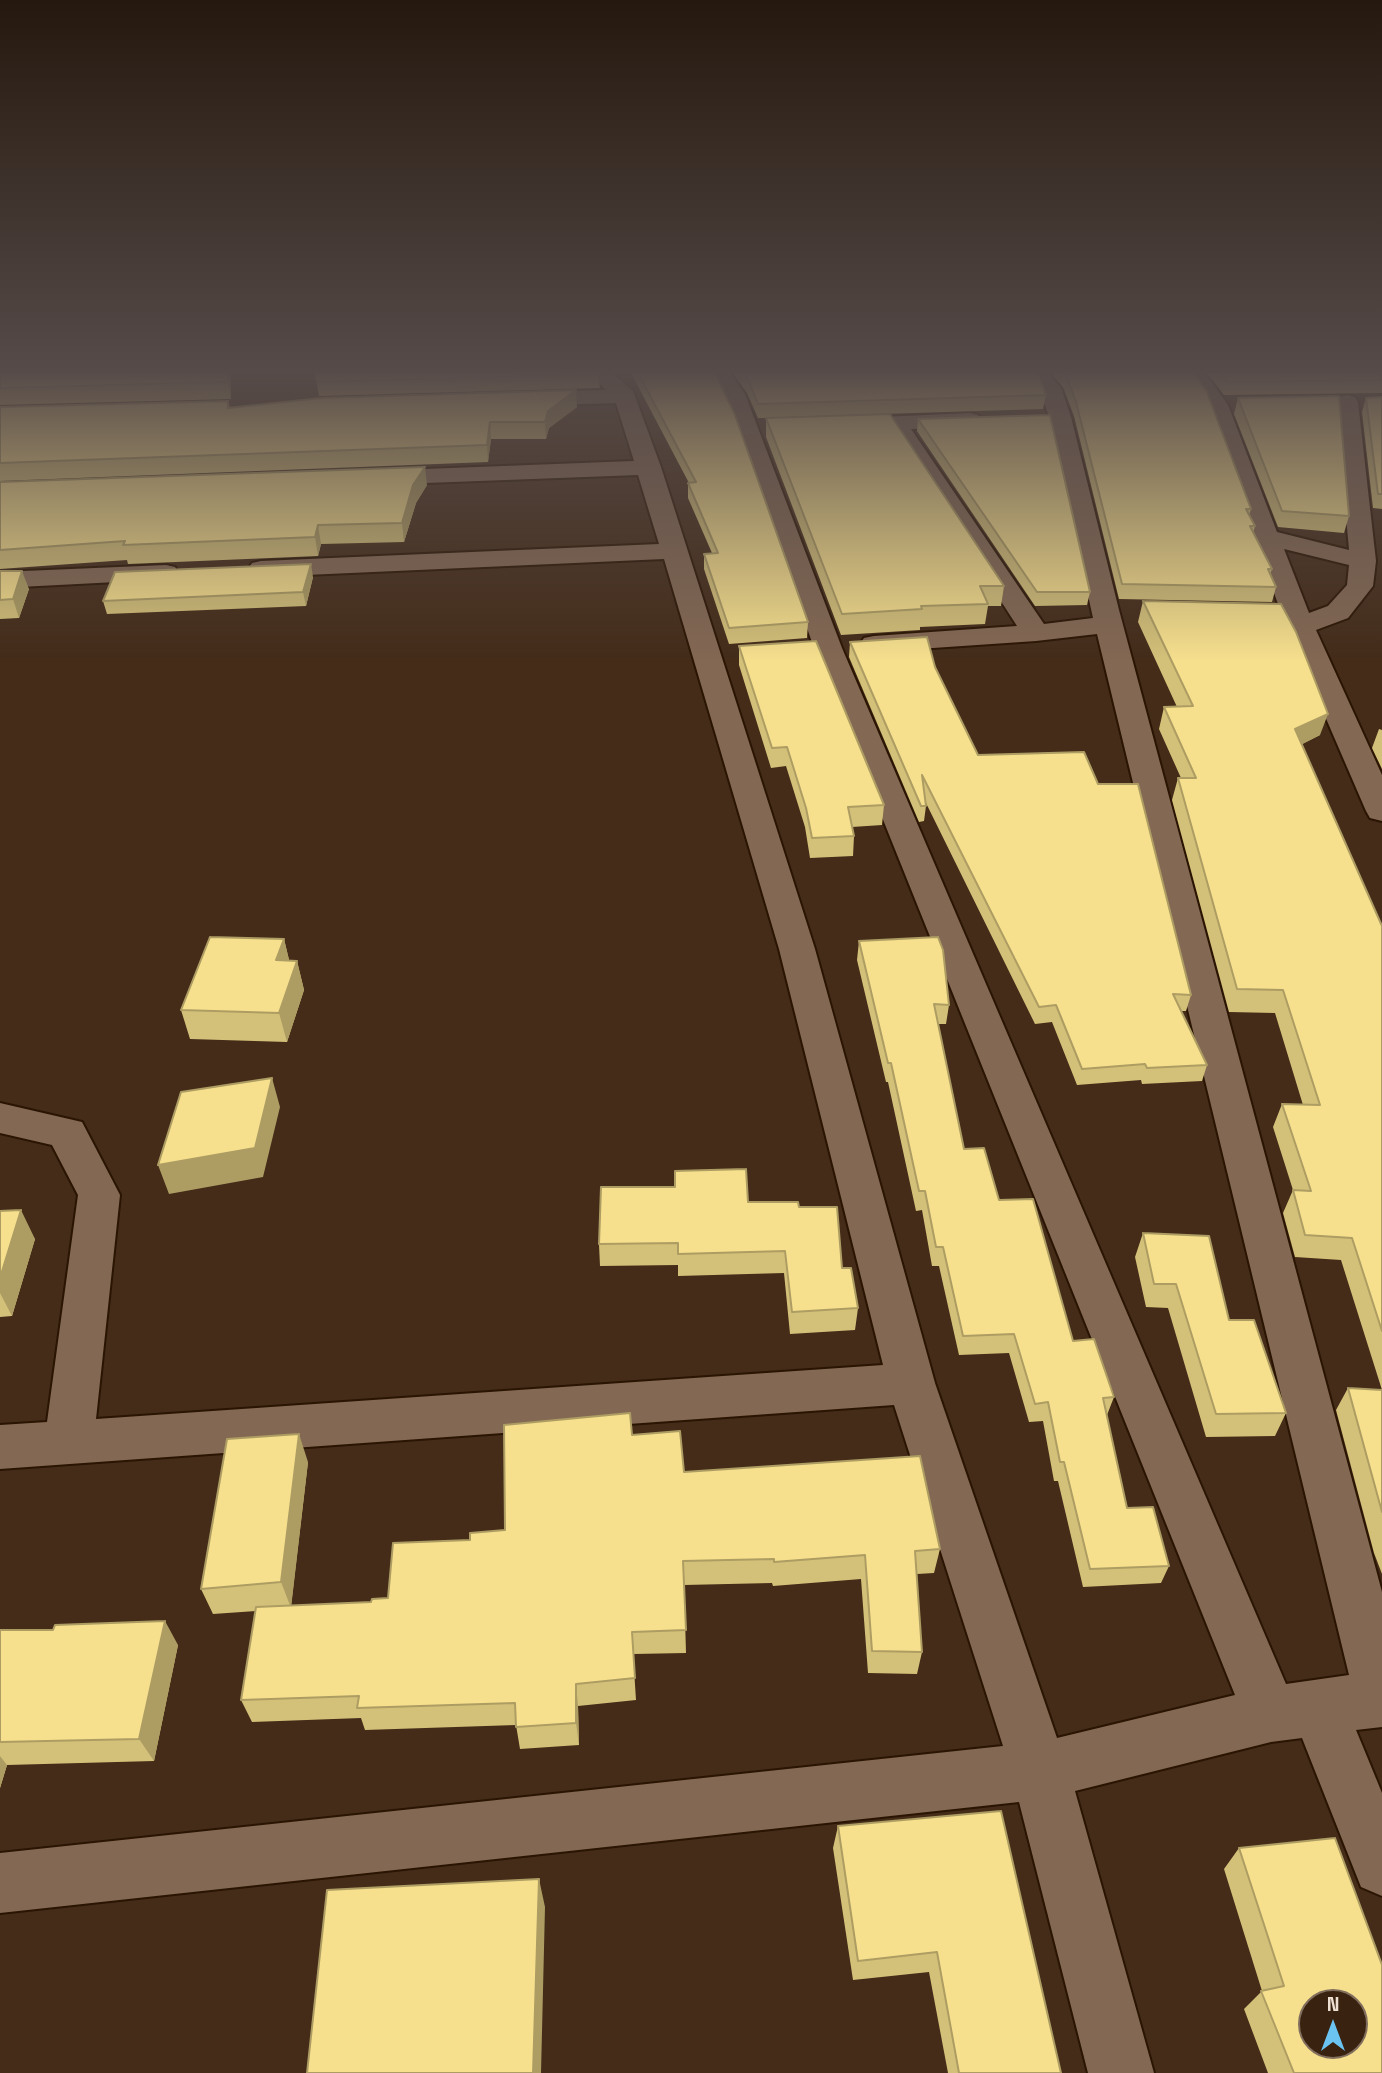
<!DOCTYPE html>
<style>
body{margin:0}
#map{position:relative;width:1382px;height:2073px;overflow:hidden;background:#442c19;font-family:"Space Grotesk",sans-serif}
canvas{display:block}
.north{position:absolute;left:1298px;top:1989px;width:70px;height:70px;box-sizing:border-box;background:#39220f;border:2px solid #816e5d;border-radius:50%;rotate:0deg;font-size:19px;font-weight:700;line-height:28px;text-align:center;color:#eedfd3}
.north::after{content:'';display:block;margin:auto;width:24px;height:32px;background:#6ac3f1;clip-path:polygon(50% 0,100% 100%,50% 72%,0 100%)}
</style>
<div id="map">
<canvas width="1382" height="2073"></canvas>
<div class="north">N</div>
</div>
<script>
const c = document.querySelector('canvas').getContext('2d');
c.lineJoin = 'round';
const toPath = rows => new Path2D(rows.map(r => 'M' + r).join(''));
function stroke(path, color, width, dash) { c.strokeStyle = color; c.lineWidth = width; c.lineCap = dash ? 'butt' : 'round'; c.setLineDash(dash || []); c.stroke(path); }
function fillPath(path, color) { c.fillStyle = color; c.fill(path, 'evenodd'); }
const street = toPath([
 [589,373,612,373,633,391,661,467,815,949,935,1383,1057,1738,1235,1695,814,648,737,428,723,394,709,373,730,373,745,394,842,648,1286,1684,1349,1675,1097,634,1036,641,874,652,864,650,860,644,864,638,874,636,1017,626,890,429,845,431,837,429,834,424,837,419,970,413,978,415,981,420,978,425,970,427,911,429,1044,624,1093,618,1049,417,1040,390,1026,373,1048,373,1061,388,1071,417,1119,610,1382,1592,1382,1727,1356,1730,1382,1793,1382,1896,1361,1887,1302,1738,1271,1742,1075,1791,1154,2073,1088,2073,1019,1802,0,1913,0,1853,1003,1746,894,1405,0,1469,0,1425,47,1422,78,1195,52,1145,0,1133,0,1103,82,1122,120,1195,96,1419,883,1365,779,949,664,559,261,577,252,575,248,569,252,563,261,561,659,544,638,475,373,485,365,483,361,478,365,473,373,471,634,461,616,403,523,406,515,404,512,399,515,394,523,392,606,390,589,373],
 [1184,373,1205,373,1228,405,1277,532,1349,550,1336,402,1339,397,1347,395,1355,397,1358,402,1376,561,1373,586,1348,618,1316,630,1382,775,1382,821,1370,818,1366,811,1286,626,1206,405,1184,373],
 [1284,549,1349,565,1347,585,1328,606,1309,613,1284,549],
 [166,565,175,567,179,573,175,579,0,588,0,572,166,565]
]);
stroke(street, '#2a1402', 4);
fillPath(street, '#836853');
fillPath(toPath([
 [0,373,230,373,231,399,0,405],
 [315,373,598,373,600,388,319,396],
 [631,373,715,373,808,622,807,638,729,644,704,569,704,554,712,553,688,498,688,483,689,483],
 [733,373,1036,373,1046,395,1043,409,785,417,1004,586,1001,606,988,606,985,624,920,627,920,630,841,635,766,437,766,418,758,418,747,393],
 [1051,373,1194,373,1251,509,1249,515,1255,526,1253,533,1272,569,1270,574,1276,587,1272,602,1119,599,1074,416,1063,387],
 [1207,373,1382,373,1382,393,1224,395],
 [1382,397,1382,509,1373,508,1362,412,1366,398],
 [1238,398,1349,516,1344,533,1278,527,1234,414],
 [228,401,230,408,577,407,549,428,546,439,491,439,488,462,0,481,0,407],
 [918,419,1090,592,1087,605,1035,606,917,431],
 [0,482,427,485,416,503,404,542,321,544,318,556,128,564,127,560,0,569],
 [0,571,29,589,19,618,0,619],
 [313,577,306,606,107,614,103,601],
 [1143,601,1320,735,1302,744,1382,926,1382,1574,1374,1553,1336,1410,1348,1388,1382,1390,1341,1260,1295,1257,1283,1213,1293,1190,1273,1127,1282,1104,1303,1105,1275,1013,1229,1012,1172,800,1178,778,1181,778,1159,729,1164,707,1177,707,1138,622],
 [850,642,935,667,978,755,1191,995,1186,1011,1181,1011,1207,1065,1202,1081,1142,1084,1141,1080,1077,1085,1052,1022,1035,1024,925,801,926,806,924,821,919,822,849,657],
 [739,646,884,805,882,825,852,827,854,836,853,856,810,858,805,827,786,766,771,768,739,665],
 [1379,729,1382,730,1382,769,1372,748],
 [284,939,289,960,297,961,304,990,287,1042,190,1039,181,1010],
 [859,941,949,1005,946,1024,938,1024,964,1149,999,1200,1073,1341,1114,1397,1107,1415,1127,1508,1169,1566,1161,1583,1083,1587,1058,1481,1054,1481,1043,1421,1029,1422,1009,1353,959,1355,939,1266,932,1266,922,1210,916,1211,888,1082,886,1082,857,960],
 [748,1202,842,1268,858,1308,855,1330,790,1334,784,1273,678,1276,678,1265,600,1266,599,1244],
 [0,1211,35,1239,12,1316,0,1317],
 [1143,1233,1229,1320,1286,1413,1275,1436,1206,1437,1168,1308,1146,1307,1135,1257],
 [632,1435,684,1472,940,1549,934,1573,917,1574,922,1652,917,1674,868,1673,861,1579,773,1586,772,1583,684,1585,686,1653,633,1654,636,1700,578,1706,579,1745,520,1749,516,1725,365,1730,361,1718,252,1722,241,1700,256,1611,213,1614,201,1589,308,1462,291,1606,371,1602,388,1598,470,1540,505,1530],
 [0,1630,178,1645,154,1761,7,1765,0,1788],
 [838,1826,1061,2073,948,2073,929,1972,853,1980,833,1848],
 [1239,1848,1382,2073,1268,2073,1244,2009,1262,1991,1224,1869]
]), '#d4c179');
fillPath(toPath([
 [228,373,230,373,231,379,231,399,228,382],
 [576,390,577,407,549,428,546,439,545,422,548,411],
 [490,422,491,439,488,462,487,445],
 [425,467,427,485,416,503,404,542,402,523,413,485],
 [318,525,321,544,318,556,315,537],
 [311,564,313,577,306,606,303,592],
 [22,571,29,589,19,618,13,599],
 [1328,714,1320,735,1289,751,1295,729],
 [284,939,291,968,276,960],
 [297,961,304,990,287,1042,279,1013],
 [272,1078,280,1107,263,1177,169,1194,158,1165],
 [21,1210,35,1239,12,1316,0,1293,0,1278],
 [299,1434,308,1462,291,1608,281,1582],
 [165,1621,178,1645,154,1761,139,1739],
 [576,1684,578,1706,579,1745,576,1723],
 [0,1756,7,1765,0,1788],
 [539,1879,545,1907,541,2073,533,2073]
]), '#ad9d63');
const building = toPath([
 [0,373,228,373,228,382,0,388,0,373],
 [315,373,598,373,599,374,317,382,315,373],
 [638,373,715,373,735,415,808,622,729,628,704,554,718,553,688,483,696,482,638,373],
 [743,373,1036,373,1040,378,1046,395,758,404,748,379,743,373],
 [1065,373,1194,373,1207,392,1251,509,1246,509,1255,526,1250,526,1272,569,1268,569,1276,587,1122,584,1076,402,1065,373],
 [1221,373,1382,373,1382,380,1228,382,1221,373],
 [576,390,548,411,545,422,490,422,487,445,0,463,0,407,228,401,228,408,321,398,576,390],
 [1339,396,1349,516,1282,511,1238,398,1339,396],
 [1382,397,1382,494,1378,494,1366,398,1382,397],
 [890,414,1004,586,980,586,988,604,921,606,922,609,842,614,766,418,890,414],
 [1050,415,1090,592,1037,592,918,419,1050,415],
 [425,467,413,485,402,523,318,525,315,537,123,545,125,541,0,550,0,482,425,467],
 [311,564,303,592,103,601,115,572,311,564],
 [0,571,22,571,13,599,0,600,0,571],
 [1143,601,1281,604,1296,632,1328,714,1295,729,1382,926,1382,1331,1352,1238,1305,1235,1293,1190,1311,1191,1282,1104,1320,1105,1283,990,1237,989,1178,778,1196,778,1164,707,1193,706,1143,601],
 [927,637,935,667,978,755,1084,752,1098,784,1138,784,1191,995,1173,994,1207,1065,1147,1068,1145,1064,1082,1069,1056,1005,1039,1007,922,775,926,806,921,806,850,642,927,637],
 [816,641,884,805,848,807,854,836,812,838,806,808,787,747,772,748,739,646,816,641],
 [210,937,284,939,276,960,297,961,279,1013,181,1010,210,937],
 [938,937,943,950,949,1005,934,1004,964,1149,984,1148,999,1200,1033,1199,1073,1341,1094,1339,1114,1397,1103,1398,1127,1508,1153,1507,1169,1566,1090,1569,1064,1462,1060,1462,1048,1402,1035,1404,1014,1334,963,1336,943,1247,936,1247,925,1191,919,1191,891,1063,888,1063,859,941,938,937],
 [272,1078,255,1148,158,1165,181,1092,272,1078],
 [746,1169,748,1202,798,1202,799,1207,837,1207,842,1268,851,1268,858,1308,792,1312,785,1251,678,1254,678,1243,599,1244,601,1187,675,1187,675,1171,746,1169],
 [21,1210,0,1278,0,1211,21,1210],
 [1143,1233,1209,1236,1229,1320,1254,1320,1286,1413,1216,1414,1176,1284,1154,1284,1143,1233],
 [1348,1388,1382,1390,1382,1512,1348,1388],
 [630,1413,632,1435,680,1431,684,1472,920,1456,940,1549,915,1551,922,1652,872,1651,865,1555,774,1562,774,1559,683,1561,686,1630,632,1632,635,1678,576,1684,576,1723,516,1727,515,1703,357,1708,359,1696,241,1700,256,1607,371,1602,372,1599,388,1598,393,1543,470,1540,470,1533,505,1530,504,1425,630,1413],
 [299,1434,281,1582,201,1589,227,1439,299,1434],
 [165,1621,139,1739,0,1742,0,1630,53,1630,55,1625,165,1621],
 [1001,1811,1061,2073,959,2073,937,1952,858,1961,838,1826,1001,1811],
 [1335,1838,1382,1965,1382,2073,1294,2073,1261,1991,1284,1986,1239,1848,1335,1838],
 [1312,2003,1354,2003,1354,2045,1312,2045,1312,2003],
 [539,1879,533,2073,307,2073,327,1890,539,1879]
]);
fillPath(building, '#f7e08d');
stroke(building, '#ad9d63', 2);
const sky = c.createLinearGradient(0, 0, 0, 663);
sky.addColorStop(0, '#25180e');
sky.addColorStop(0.56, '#564b49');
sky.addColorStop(1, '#564b4900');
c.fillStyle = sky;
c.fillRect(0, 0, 1382, 663);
</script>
